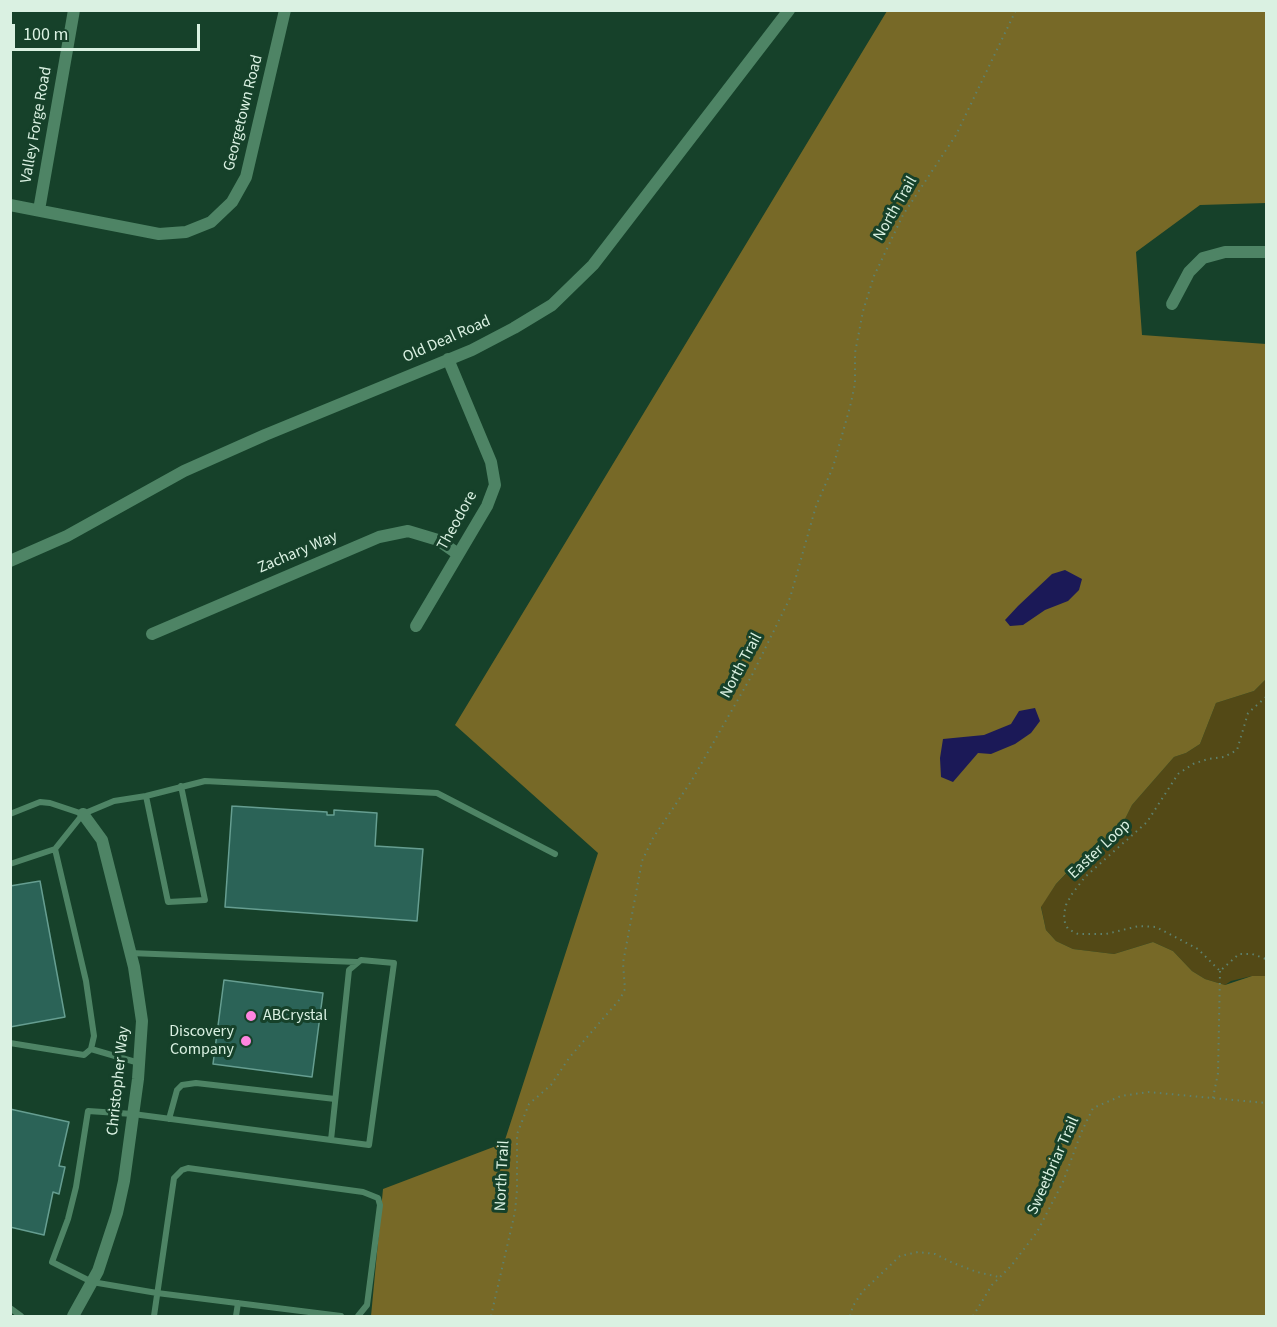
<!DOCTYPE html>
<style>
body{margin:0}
#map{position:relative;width:1277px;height:1327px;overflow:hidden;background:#16412a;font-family:"Source Sans 3",sans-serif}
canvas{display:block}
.frame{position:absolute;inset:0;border:12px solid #daf1e2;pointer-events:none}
.scale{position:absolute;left:12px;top:24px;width:188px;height:27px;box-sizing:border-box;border:3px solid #daf1e2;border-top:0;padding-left:8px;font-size:18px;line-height:21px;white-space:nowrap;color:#daf1e2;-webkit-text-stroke:4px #16412a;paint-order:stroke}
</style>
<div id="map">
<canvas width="1277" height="1327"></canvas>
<div class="frame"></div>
<div class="scale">100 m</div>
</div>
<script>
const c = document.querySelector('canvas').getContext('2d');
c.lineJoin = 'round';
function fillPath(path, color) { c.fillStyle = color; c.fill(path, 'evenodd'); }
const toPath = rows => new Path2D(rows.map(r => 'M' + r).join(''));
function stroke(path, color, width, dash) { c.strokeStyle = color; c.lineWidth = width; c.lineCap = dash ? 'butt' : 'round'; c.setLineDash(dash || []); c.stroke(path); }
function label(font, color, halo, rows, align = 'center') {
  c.font = font + ' "Source Sans 3",sans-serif'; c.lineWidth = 6; c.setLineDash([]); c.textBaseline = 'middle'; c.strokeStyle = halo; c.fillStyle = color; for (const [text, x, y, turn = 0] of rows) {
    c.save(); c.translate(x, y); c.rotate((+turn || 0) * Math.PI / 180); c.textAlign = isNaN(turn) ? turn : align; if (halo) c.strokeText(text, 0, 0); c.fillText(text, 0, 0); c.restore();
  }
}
fillPath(toPath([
 [1266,679,1266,976,1252,976,1231,981,1225,985,1205,979,1192,971,1173,951,1153,942,1114,954,1073,949,1056,941,1046,930,1041,906,1056,884,1098,842,1118,833,1132,805,1174,757,1186,753,1200,744,1216,703,1254,691]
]), '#534916');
fillPath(toPath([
 [887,11,1266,11,1266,203,1200,205,1136,252,1142,335,1266,344,1266,679,1254,691,1216,703,1200,744,1186,753,1174,757,1132,805,1118,833,1098,842,1084,855,1056,884,1041,907,1046,930,1056,941,1073,949,1114,954,1153,942,1173,951,1192,971,1205,979,1225,985,1252,976,1266,976,1266,1316,371,1316,383,1189,504,1143,598,853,455,725]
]), '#776927');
fillPath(toPath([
 [1065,570,1082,579,1079,590,1068,601,1045,610,1023,625,1010,626,1005,620,1018,606,1052,574],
 [1035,708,1040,721,1031,733,1015,744,991,754,978,753,953,782,941,777,940,758,943,739,984,735,1011,724,1019,711]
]), '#1b1957');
const building = toPath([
 [232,806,327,812,327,815,334,815,334,810,377,813,375,846,423,849,417,921,225,907,232,806],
 [40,881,65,1017,10,1027,10,886,40,881],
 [224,980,323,993,312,1077,213,1064,224,980],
 [10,1109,69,1122,59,1166,65,1167,59,1194,53,1192,44,1235,10,1227,10,1109]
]);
fillPath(building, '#2b6357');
stroke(building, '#669e91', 1.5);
stroke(toPath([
 [1266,697,1248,713,1237,750,1224,757,1208,759,1193,764,1178,774,1147,822,1085,877,1072,894,1066,905,1064,914,1065,923,1068,929,1078,934,1106,934,1139,926,1156,927,1198,949,1220,971,1239,954,1252,954,1266,959],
 [1213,1098,1218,1073,1220,971],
 [491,1316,515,1212,517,1190,517,1134,529,1104,551,1085,569,1058,620,999,625,989,623,963,642,861,653,838,692,780,752,675,790,598,816,506,833,467,850,407,855,384,855,353,863,311,874,276,903,215,956,135,1016,10],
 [850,1316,853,1306,862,1292,900,1256,918,1252,935,1254,953,1263,977,1272,999,1277],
 [973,1316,992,1285,1011,1266,1037,1232,1063,1182,1081,1133,1093,1108,1121,1096,1148,1092,1266,1103]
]), '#5e816d', 2, [1.5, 4.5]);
stroke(toPath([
 [146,796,168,902,205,900,181,786],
 [10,814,40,802,50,803,83,814],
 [10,864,55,849],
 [130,953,357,962],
 [10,1043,84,1055,91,1049,94,1036,86,981,55,849,83,814,114,801,146,796,205,781,437,793,555,854],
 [91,1049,139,1063],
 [169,1119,177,1090,182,1085,196,1083,335,1099],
 [331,1140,349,970,361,960,394,963,369,1145,133,1114,88,1111,76,1187,68,1219,52,1262,92,1282,157,1293,341,1316],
 [10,1308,21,1316],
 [154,1316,174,1178,182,1170,188,1168,363,1192,378,1198,380,1205,367,1305,358,1316],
 [236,1316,238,1303]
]), '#4e8465', 6);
stroke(toPath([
 [10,205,159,234,186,232,211,222,232,202,246,177,285,10],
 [39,210,74,10],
 [1172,304,1189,272,1203,258,1225,252,1266,252],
 [10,561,67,536,184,471,265,435,472,350,514,328,552,305,593,265,789,10],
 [416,626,487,506,495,485,491,462,448,359],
 [152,634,379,537,408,531,438,540,458,554],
 [73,1316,98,1271,117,1213,124,1181,138,1079,142,1021,134,967,102,840,83,814]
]), '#4e8465', 12);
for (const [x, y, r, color] of [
 [251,1016,6,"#fe85e0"],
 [246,1041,6,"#fe85e0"]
]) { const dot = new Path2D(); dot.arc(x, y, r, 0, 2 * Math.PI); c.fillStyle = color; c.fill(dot); stroke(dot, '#16412a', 2); }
label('16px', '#daf1e2', '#16412a', [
 ["Georgetown Road",244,113,-76],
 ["Valley Forge Road",37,125,-80],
 ["North Trail",896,209,-60],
 ["Old Deal Road",447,340,-24],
 ["Theodore",458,521,-61],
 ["Zachary Way",298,553,-23],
 ["North Trail",742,666,-62],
 ["Easter Loop",1100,850,-43],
 ["Christopher Way",119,1081,-84],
 ["Sweetbriar Trail",1054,1166,-66],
 ["North Trail",503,1176,-87]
]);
label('16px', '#daf1e2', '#16412a', [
 ["ABCrystal",263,1016],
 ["Discovery",234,1032,"right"],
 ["Company",234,1050,"right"]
], 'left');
</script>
